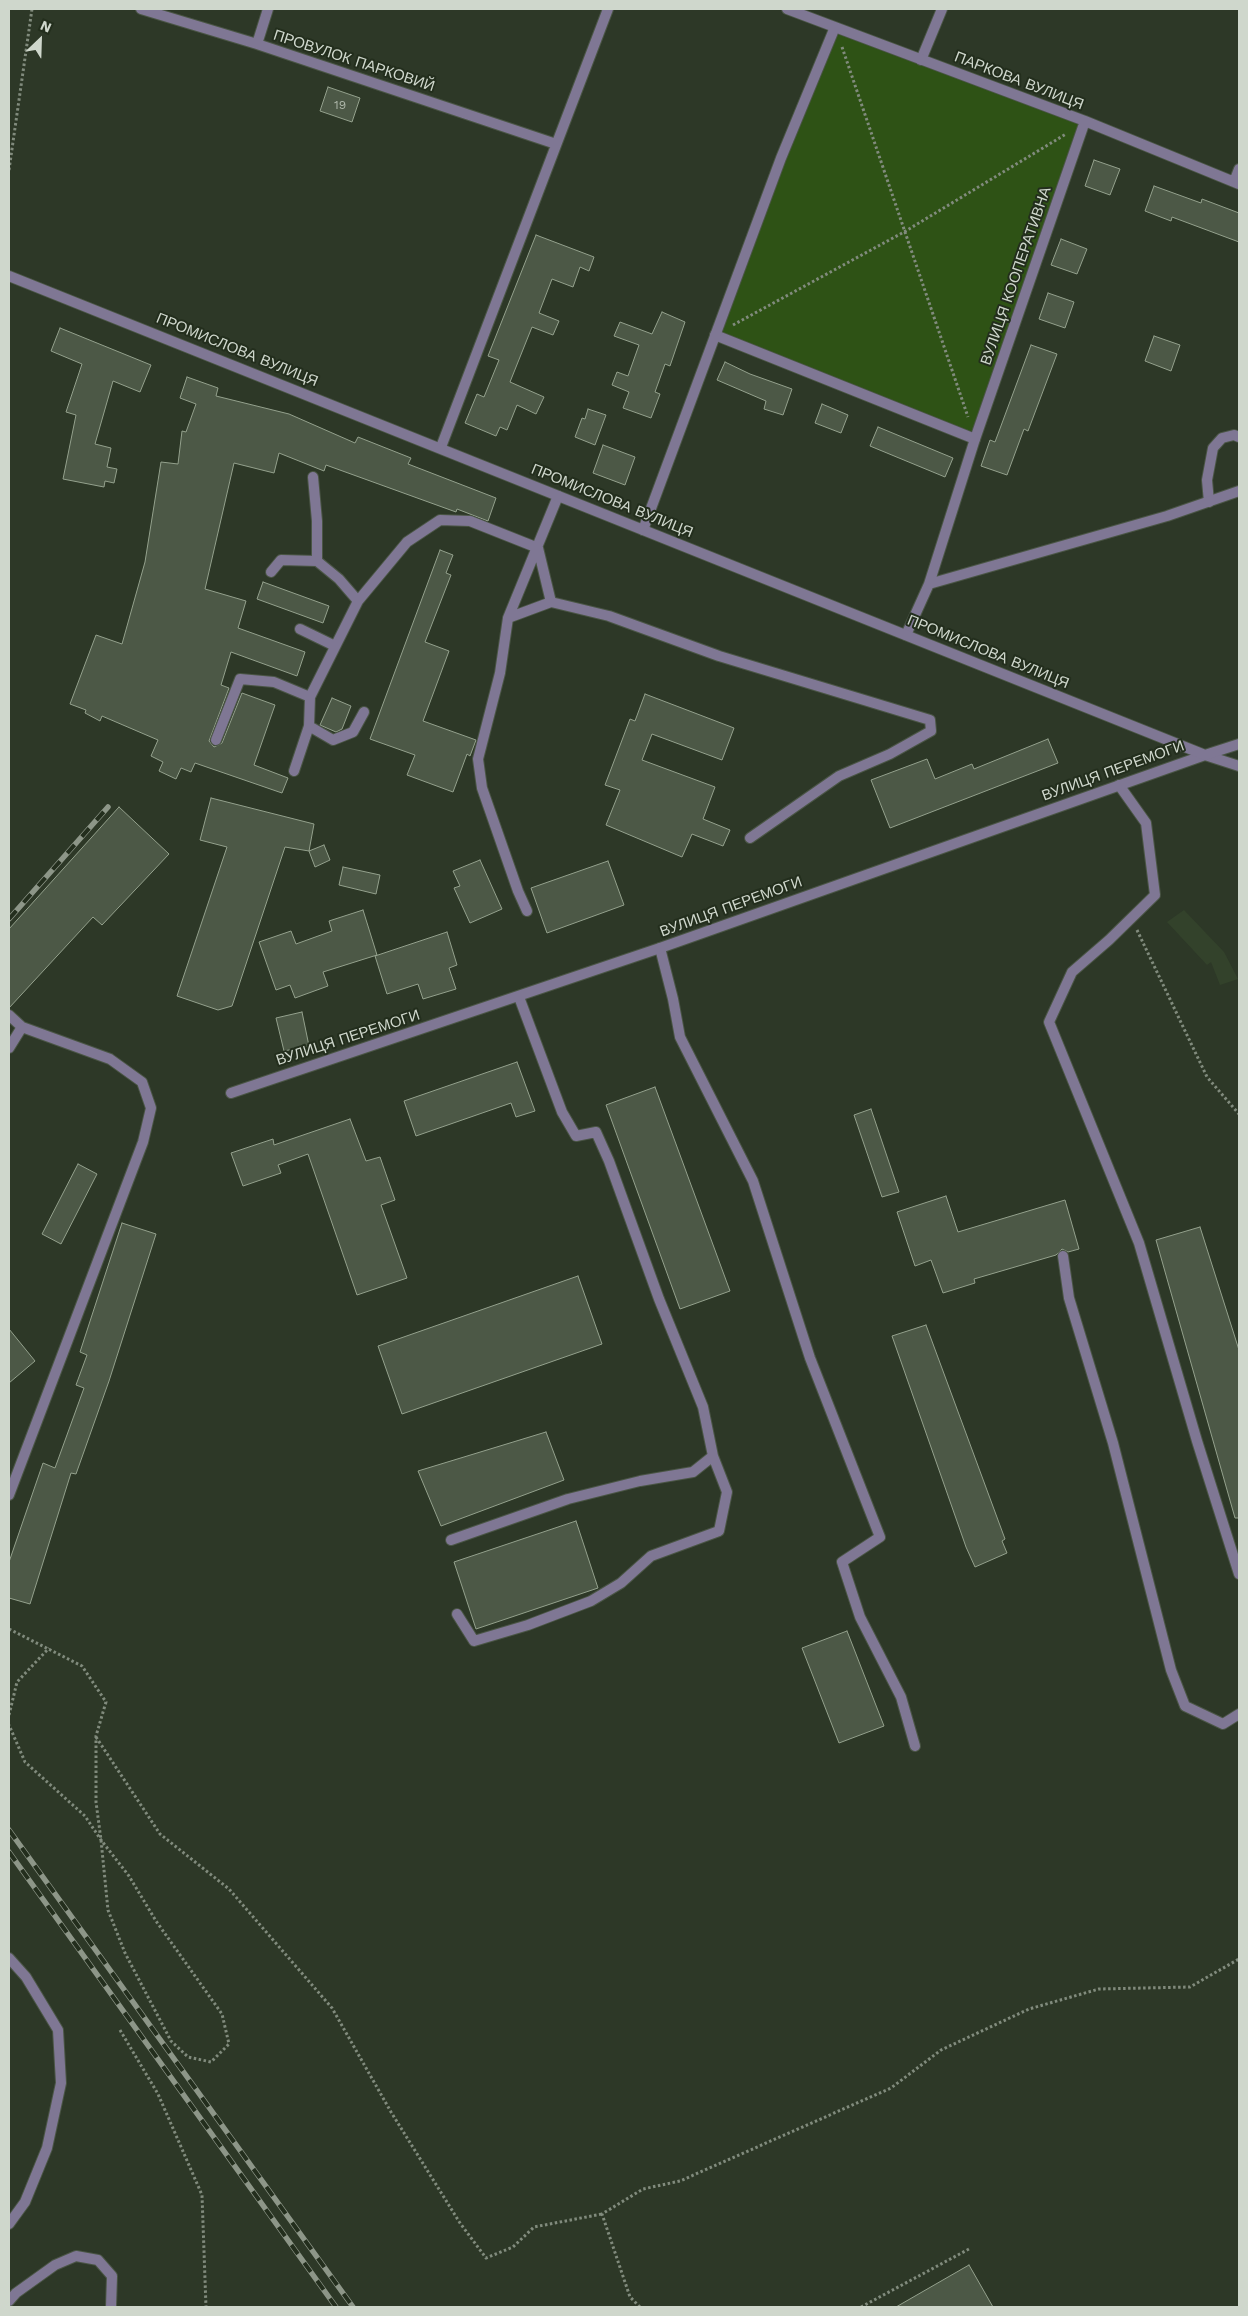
<!DOCTYPE html>
<meta charset="utf-8">
<style>
body{margin:0}
#map{position:relative;width:1248px;height:2316px;overflow:hidden;background:#2d3827;font-family:"Work Sans",sans-serif}
canvas{display:block}
.frame{position:absolute;inset:0;border:10px solid #cfd7cc;pointer-events:none}
.north{position:absolute;left:15px;top:15px;width:50px;height:50px;-webkit-text-stroke:4px #232e1d;paint-order:stroke;rotate:24deg;font-size:14px;font-weight:700;line-height:20px;text-align:center;color:#cfd7cc}
.north::after{content:'';display:block;margin:auto;width:18px;height:22px;background:#cfd7cc;clip-path:polygon(50% 0,100% 100%,50% 72%,0 100%)}
</style>
<div id="map">
<canvas width="1248" height="2316"></canvas>
<div class="frame"></div>
<div class="north">N</div>
</div>
<script>
const c = document.querySelector('canvas').getContext('2d');
c.lineJoin = 'round';
function fillPath(path, color) { c.fillStyle = color; c.fill(path, 'evenodd'); }
const toPath = rows => new Path2D(rows.map(r => 'M' + r).join(''));
function stroke(path, color, width, dash) { c.strokeStyle = color; c.lineWidth = width; c.lineCap = dash ? 'butt' : 'round'; c.setLineDash(dash || []); c.stroke(path); }
function label(font, color, halo, rows, align = 'center') {
  c.font = font + ' "Work Sans",sans-serif'; c.lineWidth = 4; c.setLineDash([]); c.textBaseline = 'middle'; c.strokeStyle = halo; c.fillStyle = color; for (const [text, x, y, turn = 0] of rows) {
    c.save(); c.translate(x, y); c.rotate((+turn || 0) * Math.PI / 180); c.textAlign = isNaN(turn) ? turn : align; if (halo) c.strokeText(text, 0, 0); c.fillText(text, 0, 0); c.restore();
  }
}
fillPath(toPath([
 [1184,910,1224,952,1238,979,1220,985,1211,962,1207,965,1167,922]
]), '#33422b');
fillPath(toPath([
 [835,27,1085,121,975,439,715,335]
]), '#2e5215');
const building = toPath([
 [328,87,360,98,352,122,320,111,328,87],
 [1094,160,1120,169,1110,195,1085,186,1094,160],
 [1154,186,1201,203,1202,199,1239,213,1239,242,1172,217,1171,221,1145,211,1154,186],
 [536,235,594,257,589,271,580,267,573,287,552,279,539,313,559,321,553,335,532,327,510,382,544,397,536,414,517,405,507,430,500,427,496,436,465,423,477,394,484,397,499,360,488,356,536,235],
 [1061,239,1087,249,1077,274,1051,265,1061,239],
 [1048,293,1074,302,1065,328,1039,319,1048,293],
 [662,312,685,322,670,366,665,364,655,392,660,394,651,418,623,408,629,392,612,385,617,372,628,376,639,345,614,336,620,322,652,334,662,312],
 [60,328,151,365,140,392,113,381,95,444,111,448,107,467,117,469,114,483,105,481,104,487,63,479,76,415,66,412,82,364,51,351,60,328],
 [1154,336,1180,345,1171,371,1145,361,1154,336],
 [1031,345,1057,354,1028,431,1024,429,1007,475,981,466,990,440,995,442,1031,345],
 [725,362,750,374,792,389,783,415,764,409,766,401,717,380,725,362],
 [187,377,218,388,216,396,289,414,355,443,358,437,411,458,408,464,496,498,488,521,457,509,456,512,326,465,324,471,279,453,274,473,234,463,205,589,246,601,238,628,305,652,297,676,231,652,221,685,229,688,209,741,214,747,222,743,242,693,275,705,254,765,288,778,282,793,195,763,191,772,181,768,176,779,159,771,163,762,151,756,158,740,102,716,100,721,85,713,86,710,70,704,96,635,122,644,145,562,161,462,178,464,182,431,186,432,196,404,180,398,187,377],
 [822,404,848,415,841,433,815,423,822,404],
 [588,409,606,415,595,445,575,437,582,418,585,419,588,409],
 [878,427,953,458,945,477,870,446,878,427],
 [603,445,635,457,625,485,593,473,603,445],
 [440,550,453,555,446,573,451,575,425,642,449,651,423,721,476,740,470,756,467,754,453,792,407,775,415,755,370,739,440,550],
 [263,582,329,606,323,623,257,599,263,582],
 [645,694,734,728,722,760,652,734,642,760,715,787,703,819,730,830,723,846,692,834,682,857,606,825,620,790,605,785,630,719,635,721,645,694],
 [332,698,351,706,342,729,336,732,320,725,332,698],
 [1048,739,1058,763,890,828,871,780,927,759,935,779,972,764,974,769,1048,739],
 [211,798,314,824,309,851,285,847,232,1006,218,1010,177,996,227,847,200,840,211,798],
 [119,807,169,854,102,925,93,917,9,1008,9,929,119,807],
 [324,845,330,860,315,867,309,851,324,845],
 [480,860,502,909,470,923,454,888,460,886,453,871,480,860],
 [608,861,624,905,547,933,531,888,608,861],
 [343,867,380,875,376,894,339,885,343,867],
 [363,910,377,955,323,972,328,986,295,998,290,985,276,990,259,942,291,931,296,944,332,931,329,921,363,910],
 [447,932,457,965,449,968,456,989,423,999,418,984,387,994,375,956,447,932],
 [302,1012,309,1046,284,1051,276,1018,302,1012],
 [517,1062,535,1111,516,1117,511,1103,416,1136,404,1101,517,1062],
 [655,1087,730,1291,680,1309,606,1105,655,1087],
 [871,1109,899,1192,882,1197,854,1115,871,1109],
 [350,1119,366,1161,380,1157,395,1200,381,1205,407,1278,357,1295,308,1154,278,1165,281,1173,243,1186,231,1153,273,1139,274,1145,350,1119],
 [78,1164,97,1174,61,1244,42,1234,78,1164],
 [946,1196,958,1232,1065,1200,1079,1249,1068,1252,1062,1249,1056,1255,974,1279,975,1283,943,1293,931,1260,915,1266,897,1212,946,1196],
 [122,1223,156,1234,109,1381,76,1474,71,1473,30,1604,9,1598,9,1562,43,1463,55,1468,84,1388,76,1385,87,1355,80,1352,122,1223],
 [1200,1227,1239,1350,1239,1518,1235,1518,1156,1240,1200,1227],
 [578,1276,602,1344,402,1414,378,1346,578,1276],
 [926,1325,1005,1539,1002,1541,1007,1553,975,1567,966,1547,892,1336,926,1325],
 [9,1329,35,1361,9,1383,9,1329],
 [546,1432,564,1480,441,1526,418,1471,546,1432],
 [576,1521,598,1588,476,1629,454,1562,576,1521],
 [847,1631,884,1726,839,1743,802,1648,847,1631],
 [969,2265,993,2307,896,2307,969,2265]
]);
fillPath(building, '#4c5846');
stroke(building, '#94a18d', 1);
const service = toPath([
 [921,60,942,9],
 [715,335,975,439],
 [313,477,317,521,317,561],
 [1209,502,1207,480,1213,448,1222,438,1234,435,1239,437],
 [271,572,281,560,317,561,339,579,358,601],
 [508,618,551,602,609,616,719,656,930,720,931,731,890,754,839,776,750,838],
 [300,629,335,646],
 [309,726,333,740,353,732,364,712],
 [216,740,240,679,274,682,310,697],
 [294,771,309,726,310,697,358,601,407,542,440,520,470,521,538,548,551,602],
 [1119,785,1146,823,1155,895,1109,940,1072,972,1049,1022,1139,1243,1197,1441,1239,1574],
 [527,911,518,891,482,788,478,759,500,673,508,618,558,496],
 [660,948,673,999,680,1037,753,1181,810,1358,880,1537,842,1562,860,1617,901,1697,915,1746],
 [9,1015,22,1027,9,1048],
 [1063,1256,1069,1298,1113,1443,1171,1670,1185,1706,1223,1724,1239,1714],
 [9,1495,143,1142,151,1108,142,1082,110,1059,22,1027],
 [451,1540,568,1499,640,1481,693,1472,713,1456],
 [457,1614,474,1641,528,1625,591,1601,621,1583,651,1556,719,1531,727,1492,713,1456,703,1407,659,1299,609,1161,596,1132,576,1136,562,1112,519,997],
 [9,1958,26,1977,58,2030,61,2083,47,2148,25,2202,9,2224],
 [9,2301,16,2293,55,2265,76,2256,98,2260,112,2276,111,2307]
]);
const minor = toPath([
 [141,9,257,44,556,144],
 [787,9,1085,121,1239,184],
 [257,44,268,9],
 [1234,182,1239,169],
 [441,447,608,9],
 [643,530,781,158,835,27],
 [929,584,1167,516,1239,491],
 [906,635,929,584,975,439,1085,121],
 [231,1093,660,948,1205,755,1239,766]
]);
const tertiary = toPath([
 [9,276,1205,755,1239,744]
]);
stroke(service, '#4a5545', 12);
stroke(minor, '#4a5545', 12);
stroke(tertiary, '#4a5545', 12);
stroke(toPath([
 [842,47,968,417],
 [9,170,32,9],
 [733,325,904,232,1066,134],
 [1137,930,1207,1077,1239,1114],
 [9,1629,82,1666,106,1702,96,1736,96,1802,101,1840,108,1910,125,1953,171,2041,188,2057,211,2062,229,2044,222,2014,156,1921,129,1876,101,1840,85,1816,25,1762,9,1725],
 [9,1715,17,1682,49,1648],
 [96,1737,160,1834,229,1889,332,2008,391,2112,460,2223,486,2258,513,2247,534,2227,602,2214],
 [120,2030,158,2094,202,2195,206,2307],
 [640,2307,630,2297,602,2214,643,2189,680,2181,891,2088,941,2050,1029,2009,1099,1989,1190,1987,1239,1959],
 [861,2307,969,2249]
]), '#818b7d', 3, [2.5, 2.5]);
stroke(service, '#7f7794', 10);
stroke(minor, '#7f7794', 10);
stroke(tertiary, '#7f7794', 10);
const rail = toPath([
 [9,919,108,807],
 [9,1830,353,2307],
 [9,1852,336,2307]
]);
stroke(rail, '#8d9688', 5.5);
stroke(rail, '#232e1d', 4, [11]);
label('12px', '#aeb7aa', null, [
 ["19",340,105]
]);
label('15px', '#cfd7cc', '#232e1d', [
 ["ПРОВУЛОК ПАРКОВИЙ",354,61,18],
 ["ПАРКОВА ВУЛИЦЯ",1019,81,21],
 ["ВУЛИЦЯ КООПЕРАТИВНА",1016,276,-71],
 ["ПРОМИСЛОВА ВУЛИЦЯ",237,350,22],
 ["ПРОМИСЛОВА ВУЛИЦЯ",612,501,22],
 ["ПРОМИСЛОВА ВУЛИЦЯ",988,652,22],
 ["ВУЛИЦЯ ПЕРЕМОГИ",1113,771,-20],
 ["ВУЛИЦЯ ПЕРЕМОГИ",731,907,-20],
 ["ВУЛИЦЯ ПЕРЕМОГИ",348,1038,-18]
]);
</script>
